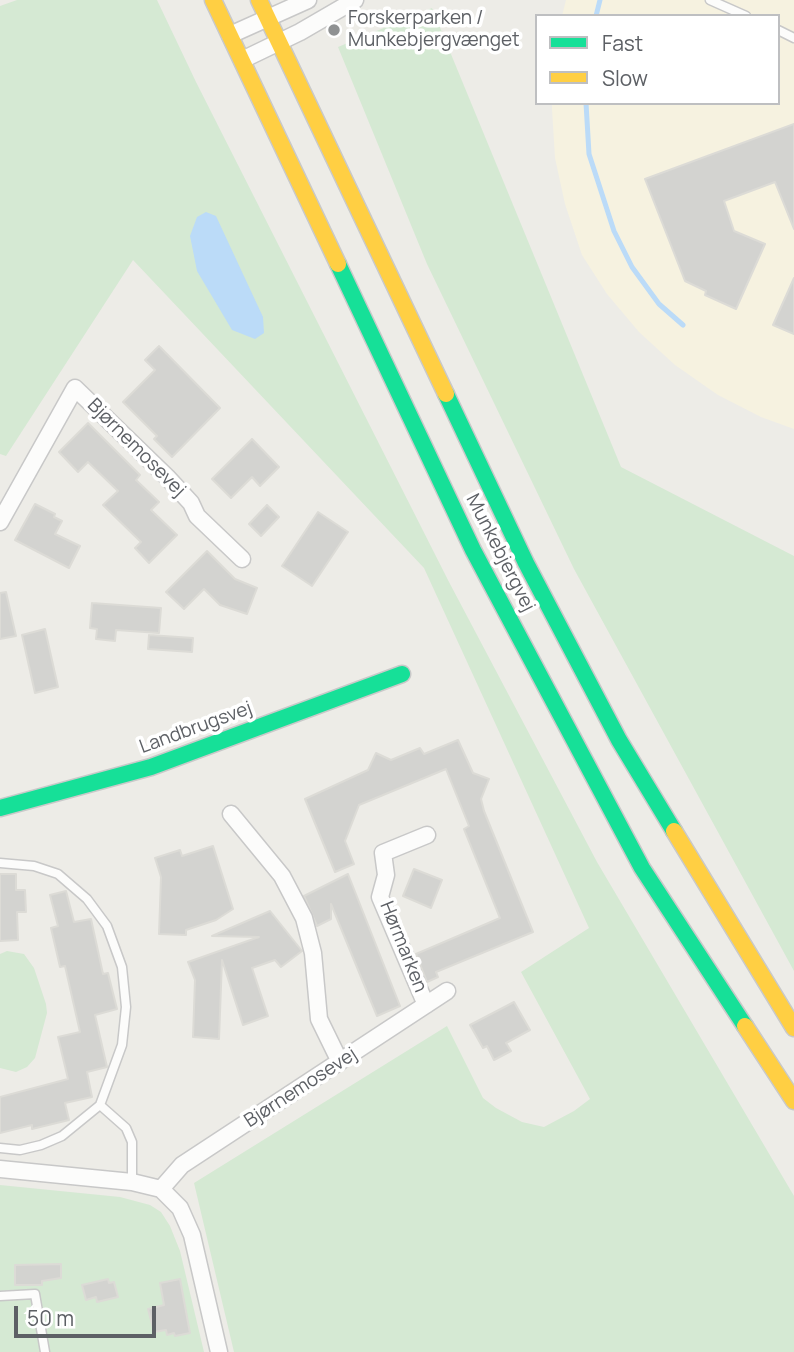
<!DOCTYPE html>
<meta charset="utf-8">
<style>
body{margin:0}
#map{position:relative;width:794px;height:1352px;overflow:hidden;background:#edece7;font-family:Manrope,sans-serif}
canvas{display:block}
.legend{position:absolute;left:535px;top:14px;width:245px;height:91px;box-sizing:border-box;background:#fff;border:2px solid #bebfc1;margin:0;padding:9px 12px;list-style:none;font-size:21px;color:#5d6065}
.legend li{display:flex;align-items:center;gap:14px;height:35px}
.legend b{width:35px;border:2px solid #bebfc1}
.scale{position:absolute;left:14px;top:1306px;width:142px;height:32px;box-sizing:border-box;border:4px solid #5d6065;border-top:0;padding-left:9px;font-size:21px;line-height:24px;white-space:nowrap;color:#5d6065;-webkit-text-stroke:5px #fff;paint-order:stroke}
</style>
<div id="map">
<canvas width="794" height="1352"></canvas>
<ul class="legend">
<li><b style="height:9px;background:#16e098"></b>Fast</li>
<li><b style="height:9px;background:#ffcf43"></b>Slow</li>
</ul>
<div class="scale">50 m</div>
</div>
<script>
const c = document.querySelector('canvas').getContext('2d');
c.lineJoin = 'round';
function fillPath(path, color) { c.fillStyle = color; c.fill(path, 'evenodd'); }
const toPath = rows => new Path2D(rows.map(r => 'M' + r).join(''));
function stroke(path, color, width, dash) { c.strokeStyle = color; c.lineWidth = width; c.lineCap = dash ? 'butt' : 'round'; c.setLineDash(dash || []); c.stroke(path); }
function label(font, color, halo, rows, align = 'center') {
  c.font = font + ' Manrope,sans-serif'; c.lineWidth = 7; c.setLineDash([]); c.textBaseline = 'middle'; c.strokeStyle = halo; c.fillStyle = color; for (const [text, x, y, turn = 0] of rows) {
    c.save(); c.translate(x, y); c.rotate((+turn || 0) * Math.PI / 180); c.textAlign = isNaN(turn) ? turn : align; if (halo) c.strokeText(text, 0, 0); c.fillText(text, 0, 0); c.restore();
  }
}
fillPath(toPath([
 [566,0,794,0,794,429,761,417,718,395,675,365,639,332,607,294,582,255,565,204,555,158,552,109,552,103,778,103,778,16,562,16]
]), '#f6f2e0');
fillPath(toPath([
 [17,0,157,0,196,82,449,582,597,862,794,1196,794,1352,234,1352,194,1183,447,1026,483,1098,496,1108,522,1122,544,1127,574,1111,590,1099,521,972,589,928,424,568,133,260,6,456,0,454,0,6],
 [432,8,621,467,794,556,794,971,574,569,427,264,338,47],
 [7,951,24,954,34,968,46,1004,47,1013,35,1058,27,1067,16,1072,0,1068,0,954],
 [0,1185,120,1197,150,1205,161,1212,170,1226,180,1251,204,1352,0,1352]
]), '#d5e9d3');
fillPath(toPath([
 [206,212,216,216,263,317,264,333,255,339,232,330,197,271,190,236,197,217]
]), '#bbdbf8');
stroke(toPath([
 [596,16,600,0],
 [586,103,589,154,614,231,632,267,659,304,683,325]
]), '#bbdbf8', 5);
const building = toPath([
 [794,124,794,229,775,182,724,201,734,231,765,244,736,309,705,295,706,291,685,281,645,179,794,124],
 [794,278,794,334,773,325,794,278],
 [159,346,220,408,172,457,154,439,157,436,123,402,155,370,145,360,159,346],
 [88,423,140,475,136,480,159,502,151,510,177,535,149,563,135,548,141,542,103,505,118,491,88,462,78,472,59,452,88,423],
 [252,439,279,467,260,486,252,477,231,498,212,479,252,439],
 [35,504,55,514,54,517,62,521,55,534,80,546,69,568,15,540,35,504],
 [267,505,279,517,261,536,249,524,267,505],
 [318,512,348,532,312,586,282,566,318,512],
 [207,551,235,579,257,588,247,614,220,605,204,589,184,609,166,592,207,551],
 [6,592,16,636,0,639,0,593,6,592],
 [92,603,161,608,159,633,116,630,115,641,96,639,97,629,90,628,92,603],
 [45,629,58,687,35,693,22,635,45,629],
 [149,635,193,638,192,652,148,649,149,635],
 [458,740,473,773,489,779,481,799,484,811,533,932,436,972,438,977,427,982,416,954,500,918,464,829,469,826,446,769,359,805,345,841,354,864,335,872,305,799,368,770,376,753,391,760,420,748,424,754,458,740],
 [213,846,233,909,216,920,186,930,186,935,159,934,161,877,155,858,180,850,182,856,213,846],
 [414,869,442,880,431,908,403,896,414,869],
 [0,874,16,874,16,890,25,890,26,912,17,912,18,940,0,941,0,874],
 [348,874,400,1006,377,1016,331,904,331,919,317,926,304,896,348,874],
 [66,891,74,922,91,919,103,974,108,973,117,1009,95,1015,107,1067,87,1072,92,1097,65,1103,69,1120,32,1129,32,1125,0,1133,0,1097,68,1079,58,1037,80,1032,65,966,60,967,51,928,58,926,50,895,66,891],
 [270,911,302,951,281,967,275,960,252,968,268,1016,243,1025,222,960,219,1039,193,1037,195,980,188,962,259,937,212,936,270,911],
 [514,1002,530,1030,506,1043,511,1051,494,1060,487,1046,483,1048,470,1025,514,1002],
 [61,1264,61,1278,42,1281,42,1285,15,1285,15,1265,61,1264],
 [108,1279,109,1283,114,1282,118,1297,97,1302,96,1297,86,1300,82,1285,108,1279],
 [180,1279,190,1333,175,1336,174,1333,167,1335,166,1330,154,1332,148,1309,164,1305,160,1283,180,1279]
]);
fillPath(building, '#d3d3d0');
stroke(building, '#dcdbd6', 2);
const lane = toPath([
 [710,0,746,16],
 [778,30,794,38],
 [0,863,34,866,58,874,87,899,107,926,122,967,126,1007,122,1045,100,1105,62,1136,41,1145,20,1150,0,1148],
 [100,1105,126,1128,132,1142,132,1182],
 [0,1296,35,1294,45,1352]
]);
const street = toPath([
 [230,35,308,0],
 [242,60,300,32,355,0],
 [0,522,75,388,167,477,191,503,197,516,242,559],
 [231,814,282,876,304,918,313,953,319,1019,340,1062],
 [426,1005,380,897,386,875,383,853,427,835],
 [0,1169,132,1182,161,1189,180,1208,192,1235,219,1352],
 [161,1189,182,1165,447,991]
]);
const fast = toPath([
 [338,264,473,550,642,868,745,1026],
 [446,394,526,563,619,740,674,831],
 [0,808,151,767,402,674]
]);
const slow = toPath([
 [213,0,338,264],
 [259,0,446,394],
 [674,831,794,1028],
 [745,1026,794,1101]
]);
stroke(lane, '#c8c8c8', 11);
stroke(street, '#c8c8c8', 19);
stroke(fast, '#c9c9c9', 19);
stroke(slow, '#c9c9c9', 19);
stroke(lane, '#fcfcfb', 8);
stroke(street, '#fcfcfb', 16);
stroke(fast, '#16e098', 16);
stroke(slow, '#ffcf43', 16);
for (const [x, y, r, color] of [
 [334,30,7,"#8f9192"]
]) { const dot = new Path2D(); dot.arc(x, y, r, 0, 2 * Math.PI); c.fillStyle = color; c.fill(dot); stroke(dot, '#fff', 2.5); }
label('19px', '#5d6065', '#fff', [
 ["Forskerparken /",348,19],
 ["Munkebjergvænget",348,41]
], 'left');
label('19px', '#5d6065', '#fff', [
 ["Bjørnemosevej",136,448,45],
 ["Munkebjergvej",500,553,63],
 ["Landbrugsvej",196,728,-20],
 ["Hørmarken",403,947,68],
 ["Bjørnemosevej",301,1088,-33]
]);
</script>
